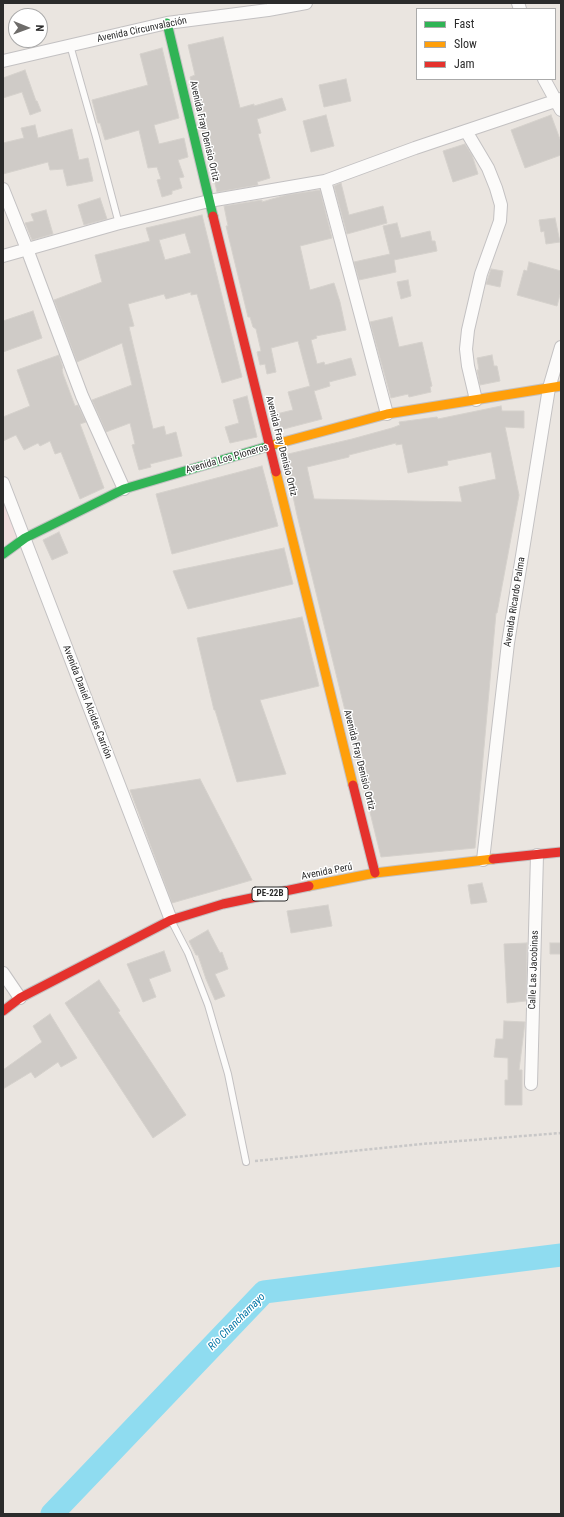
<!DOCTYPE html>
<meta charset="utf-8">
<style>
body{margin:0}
#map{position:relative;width:564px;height:1517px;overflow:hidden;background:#eae5e0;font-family:"Roboto Condensed",sans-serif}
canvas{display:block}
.frame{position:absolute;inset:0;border:4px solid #2b2b2b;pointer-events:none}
.legend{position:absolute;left:416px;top:8px;width:140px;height:72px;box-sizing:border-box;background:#fff;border:1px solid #aaa;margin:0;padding:5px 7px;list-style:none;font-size:12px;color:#2b2b2b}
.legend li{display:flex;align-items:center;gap:8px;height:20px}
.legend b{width:20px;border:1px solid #aaa}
.north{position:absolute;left:8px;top:8px;width:40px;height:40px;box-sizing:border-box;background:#fff;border:1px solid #aaa;border-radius:50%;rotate:91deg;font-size:11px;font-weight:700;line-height:16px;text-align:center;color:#2b2b2b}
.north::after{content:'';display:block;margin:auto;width:14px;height:18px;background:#6e6c6a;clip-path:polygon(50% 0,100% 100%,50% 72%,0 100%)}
</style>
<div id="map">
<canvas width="564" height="1517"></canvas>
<div class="frame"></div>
<ul class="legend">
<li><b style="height:5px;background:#30b455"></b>Fast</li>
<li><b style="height:5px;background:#ff9f0a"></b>Slow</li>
<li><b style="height:5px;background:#e5322d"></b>Jam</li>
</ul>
<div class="north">N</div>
</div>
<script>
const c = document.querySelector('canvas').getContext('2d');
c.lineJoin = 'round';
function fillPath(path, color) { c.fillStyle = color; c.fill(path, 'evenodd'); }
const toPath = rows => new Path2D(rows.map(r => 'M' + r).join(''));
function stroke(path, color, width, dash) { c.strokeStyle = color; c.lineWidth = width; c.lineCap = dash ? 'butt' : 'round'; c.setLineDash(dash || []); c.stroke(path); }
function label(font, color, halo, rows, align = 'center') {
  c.font = font + ' "Roboto Condensed",sans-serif'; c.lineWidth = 3; c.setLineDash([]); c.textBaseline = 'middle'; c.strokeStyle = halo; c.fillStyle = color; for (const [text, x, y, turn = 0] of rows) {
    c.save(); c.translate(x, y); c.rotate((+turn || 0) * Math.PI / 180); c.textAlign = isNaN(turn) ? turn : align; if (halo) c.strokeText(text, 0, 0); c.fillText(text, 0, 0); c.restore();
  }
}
fillPath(toPath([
 [3,483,25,538,3,554]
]), '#f0dede');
stroke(toPath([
 [52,1514,264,1292,561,1255]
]), '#8fdcf0', 23);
const building = toPath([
 [223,37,240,108,254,104,254,106,282,98,286,110,257,119,261,133,258,134,270,178,257,182,258,185,217,192,190,77,195,75,188,45,223,37],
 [162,48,179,118,154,125,159,144,184,138,188,157,178,160,184,177,179,178,182,188,172,191,172,194,162,197,157,180,161,179,157,167,148,168,139,130,105,140,100,123,98,123,92,100,148,85,140,54,162,48],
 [25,70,36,101,37,101,41,111,30,115,22,92,3,98,3,78,25,70],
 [346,79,351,101,324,107,319,85,346,79],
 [326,115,334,146,311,152,303,121,326,115],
 [551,115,561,142,561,155,525,168,511,130,551,115],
 [35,125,38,138,72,129,79,160,88,158,93,181,67,186,63,169,50,170,48,162,3,174,3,143,24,138,21,128,35,125],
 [465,144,472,155,478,174,453,182,443,151,465,144],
 [341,183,349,215,383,206,387,223,347,234,334,186,341,183],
 [320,190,332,238,300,246,310,290,334,283,340,302,346,330,316,336,317,338,311,340,317,364,324,362,325,365,351,358,356,375,329,382,330,386,314,391,322,419,276,431,272,415,293,410,288,392,310,386,298,341,271,348,276,372,267,374,265,364,260,365,257,352,261,351,256,329,253,327,250,317,248,317,226,226,228,226,224,206,262,200,262,202,286,195,320,190],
 [100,198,107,219,84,225,78,205,100,198],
 [46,210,53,234,32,240,25,223,34,221,31,214,46,210],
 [202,215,242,377,222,383,197,294,191,295,191,292,166,299,164,294,128,304,134,326,129,327,153,429,164,426,166,435,176,432,182,456,150,464,151,467,139,470,132,445,135,444,130,423,106,432,92,400,132,385,122,343,77,362,54,300,102,282,95,255,150,241,146,228,202,215],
 [185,233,191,253,165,260,159,240,185,233],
 [555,218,560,242,546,244,544,231,541,232,539,220,555,218],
 [397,223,401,238,430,231,432,241,435,241,437,251,394,260,396,272,359,280,354,262,390,254,383,226,397,223],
 [529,262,561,271,561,291,557,306,517,295,524,270,527,271,529,262],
 [491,269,503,271,500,287,486,284,491,269],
 [408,280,411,296,401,299,397,282,408,280],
 [33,311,42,338,3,352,3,321,33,311],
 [392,317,399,347,422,342,432,386,430,387,431,392,409,397,408,394,391,398,370,322,392,317],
 [59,355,63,368,62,369,63,374,75,406,78,405,86,422,80,424,104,488,80,499,61,452,55,454,50,441,40,446,38,443,24,450,16,435,3,441,3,417,30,406,17,370,59,355],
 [492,355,494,366,497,366,500,381,480,385,477,370,479,370,477,358,492,355],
 [247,396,257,437,230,443,225,427,239,423,233,400,247,396],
 [501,406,502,411,524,411,524,428,505,427,519,495,497,613,496,613,475,848,381,857,297,515,284,455,352,439,392,428,400,425,399,422,437,417,438,419,501,406],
 [396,443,396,445,402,444,408,473,448,465,447,461,491,452,496,479,459,487,462,502,314,499,307,467,349,457,349,455,396,443],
 [262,466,278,526,172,554,156,494,262,466],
 [59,532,68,553,52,560,43,540,59,532],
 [284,548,293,584,188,609,173,571,284,548],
 [302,617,319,686,260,700,286,774,237,782,215,710,214,710,197,638,302,617],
 [200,779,252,880,172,903,130,790,200,779],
 [482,883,487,902,471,904,468,885,482,883],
 [328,905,332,926,291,933,287,911,328,905],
 [208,930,220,953,222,952,228,969,215,974,225,996,215,1000,206,979,198,955,196,955,189,941,208,930],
 [527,943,526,1001,507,1003,504,944,527,943],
 [550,943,561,943,561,954,550,954,550,943],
 [164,951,171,971,149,979,156,997,143,1002,127,964,164,951],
 [99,980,120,1011,118,1012,186,1115,153,1138,65,1003,99,980],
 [50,1014,77,1058,61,1067,58,1062,35,1078,31,1072,3,1089,3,1070,42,1042,33,1026,50,1014],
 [504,1021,525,1022,519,1070,522,1070,522,1105,505,1105,505,1080,508,1080,508,1058,494,1057,496,1039,503,1039,504,1021]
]);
fillPath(building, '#cfcbc7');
stroke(building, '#d5d1cc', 1);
const lane = toPath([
 [70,45,96,137,119,224],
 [173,924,188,953,208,1005,228,1074,246,1162]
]);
const street = toPath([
 [518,3,520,9],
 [3,61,167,23,268,10,306,3],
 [544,79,561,110],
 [466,131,488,168,496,188,501,205,500,221,481,274,468,330,466,349,468,366,476,400],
 [325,181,387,414],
 [3,189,27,249,82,396,124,489],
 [3,256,116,224,209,201,325,181,415,148,561,99],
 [3,483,171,920],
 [483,860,508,643,549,388,561,347],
 [3,973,20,998],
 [531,1084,537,855]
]);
const fast = toPath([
 [167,23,213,216],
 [3,554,25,538,124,489,276,444]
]);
const slow = toPath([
 [276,444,387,414,561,386],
 [276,472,353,785],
 [309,886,375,873,493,859]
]);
const jam = toPath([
 [213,216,276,472],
 [353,785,375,873],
 [493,859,561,852],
 [3,1011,20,998,171,920,223,904,309,886]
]);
stroke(lane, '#c3c1c2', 8);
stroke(street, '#c3c1c2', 14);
stroke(fast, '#c3c1c2', 11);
stroke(slow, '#c3c1c2', 11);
stroke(jam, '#c3c1c2', 11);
stroke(toPath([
 [255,1161,422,1144,561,1133]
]), '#c8c7c7', 2.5, [3, 2]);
stroke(lane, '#fcfbfa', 6);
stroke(street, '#fcfbfa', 12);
stroke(fast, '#30b455', 9);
stroke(slow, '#ff9f0a', 9);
stroke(jam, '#e5322d', 9);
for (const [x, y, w] of [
 [270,894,36]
]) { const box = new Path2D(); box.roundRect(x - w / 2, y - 7, w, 14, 3); c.fillStyle = '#fff'; c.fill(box); stroke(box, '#2b2b2b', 1); }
label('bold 9px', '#2b2b2b', null, [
 ["PE-22B",270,894]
]);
label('10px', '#2b2b2b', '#fff', [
 ["Avenida Circunvalación",142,30,-12],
 ["Avenida Fray Denisio Ortiz",204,131,77],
 ["Avenida Fray Denisio Ortiz",281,446,76],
 ["Avenida Los Pioneros",227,459,-16],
 ["Avenida Ricardo Palma",515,602,-81],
 ["Avenida Daniel Alcides Carrión",87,702,69],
 ["Avenida Fray Denisio Ortiz",359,760,76],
 ["Avenida Perú",327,872,-11],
 ["Calle Las Jacobinas",534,970,-88]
]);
label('italic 11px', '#0476a6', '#fff', [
 ["Río Chanchamayo",237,1322,-45]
]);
</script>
